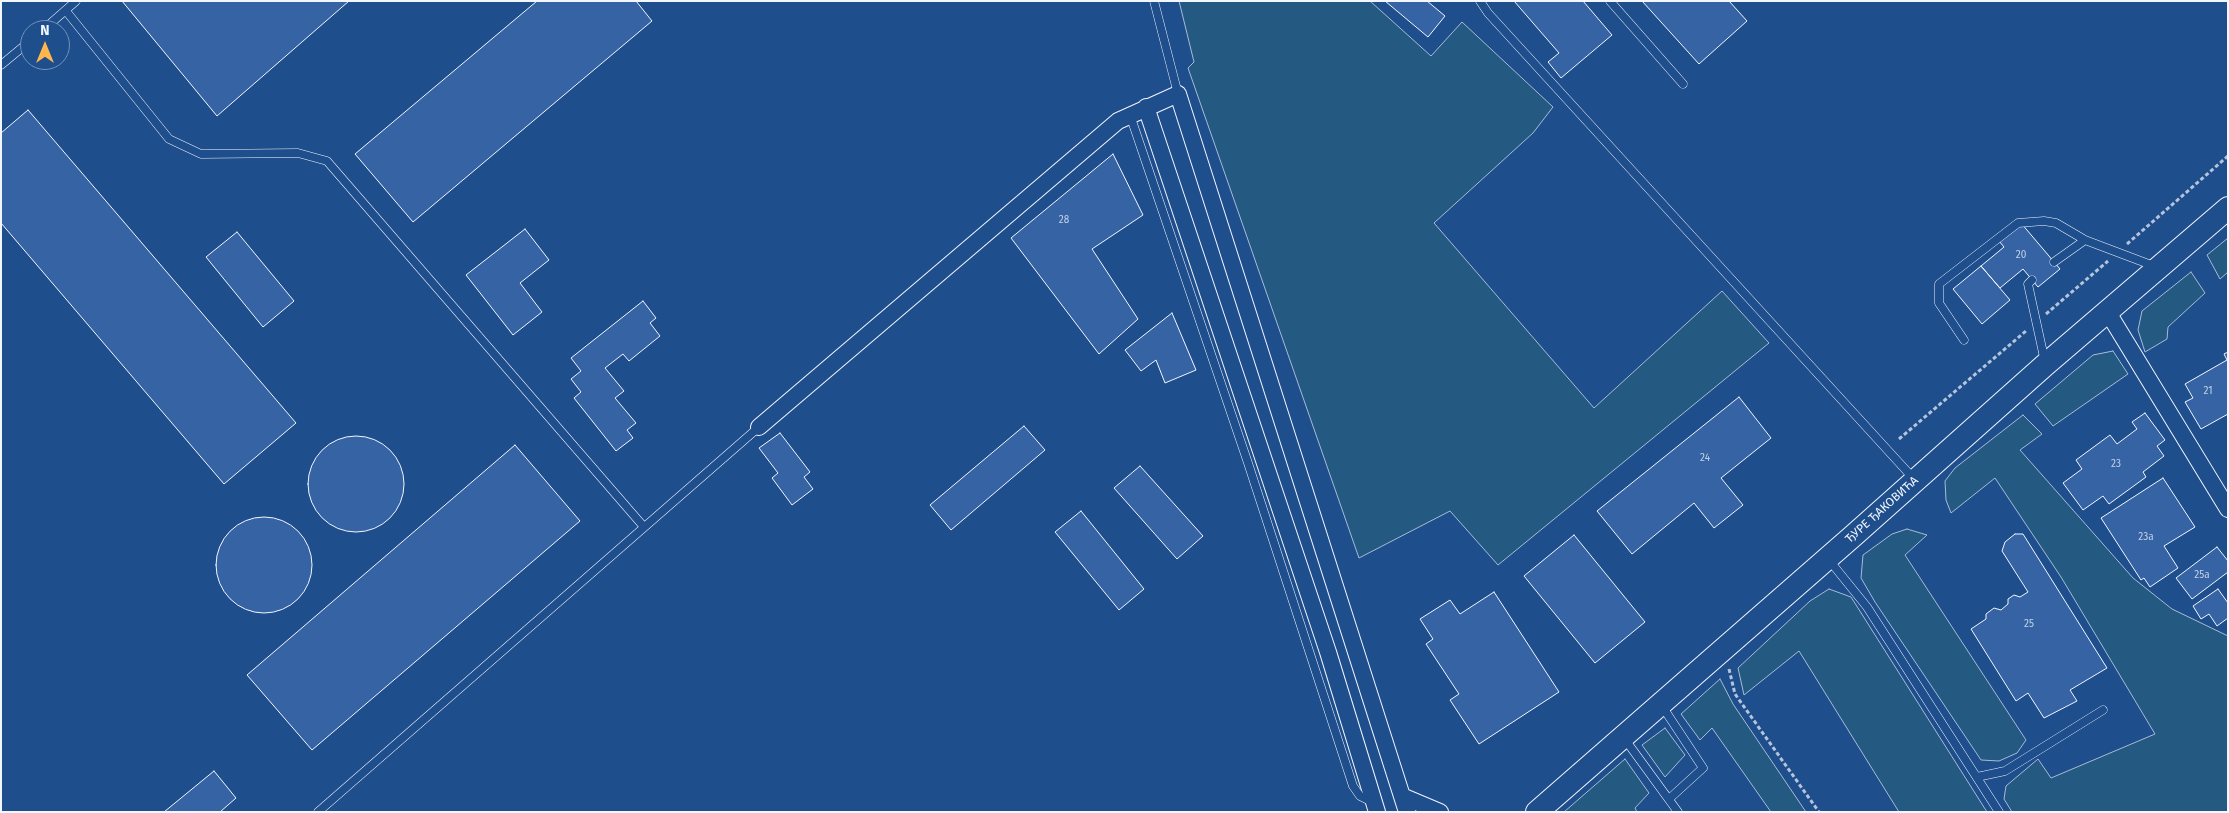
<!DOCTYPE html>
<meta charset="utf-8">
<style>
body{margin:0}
#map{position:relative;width:2229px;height:813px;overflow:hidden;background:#1f4e8c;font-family:"Fira Sans",sans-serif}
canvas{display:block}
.frame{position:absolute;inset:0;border:2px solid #f2f6ff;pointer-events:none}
.north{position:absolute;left:20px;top:20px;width:50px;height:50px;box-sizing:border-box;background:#1f4e8c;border:1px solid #7391ba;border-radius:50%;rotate:0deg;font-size:14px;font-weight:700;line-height:20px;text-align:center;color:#f2f6ff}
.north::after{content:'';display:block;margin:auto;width:18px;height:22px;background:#ffb74d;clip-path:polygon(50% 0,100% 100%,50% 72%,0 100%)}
</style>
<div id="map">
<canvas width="2229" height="813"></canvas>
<div class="frame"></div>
<div class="north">N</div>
</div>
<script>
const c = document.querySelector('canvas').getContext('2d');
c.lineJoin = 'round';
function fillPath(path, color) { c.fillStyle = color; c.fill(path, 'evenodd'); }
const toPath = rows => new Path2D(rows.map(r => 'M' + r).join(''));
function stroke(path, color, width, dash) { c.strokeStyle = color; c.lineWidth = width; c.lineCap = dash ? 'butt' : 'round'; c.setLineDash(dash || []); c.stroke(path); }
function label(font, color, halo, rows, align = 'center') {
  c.font = font + ' "Fira Sans",sans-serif'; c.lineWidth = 4; c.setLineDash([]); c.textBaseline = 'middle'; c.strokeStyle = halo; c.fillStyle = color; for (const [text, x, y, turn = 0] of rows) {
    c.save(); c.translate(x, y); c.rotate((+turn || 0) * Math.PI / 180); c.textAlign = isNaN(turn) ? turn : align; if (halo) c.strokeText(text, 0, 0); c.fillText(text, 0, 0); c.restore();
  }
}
const green = toPath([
 [1179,1,1370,1,1431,56,1462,22,1553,107,1533,133,1434,223,1594,408,1722,291,1769,343,1498,565,1450,511,1359,558,1188,68,1194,62,1179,1],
 [2228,238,2228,272,2220,279,2207,255,2228,238],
 [2191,272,2205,293,2168,327,2167,339,2145,352,2138,330,2142,311,2191,272],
 [2113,351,2128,374,2053,426,2035,404,2093,355,2113,351],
 [2023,415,2042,434,2020,450,2133,578,2172,609,2228,636,2228,812,2012,812,2004,799,2006,786,2038,759,2051,778,2155,734,2061,577,1995,478,1951,513,1946,500,1945,481,1955,468,2023,415],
 [1907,529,1927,535,1905,555,2026,740,2017,753,1999,761,1981,760,1875,602,1861,578,1863,555,1892,534,1907,529],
 [1829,589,1851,597,1987,812,1899,812,1799,651,1744,695,1738,668,1810,601,1829,589],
 [1720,679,1733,704,1806,812,1771,812,1712,728,1700,740,1681,714,1720,679],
 [1665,728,1685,755,1665,777,1642,745,1665,728],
 [1625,759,1649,793,1635,808,1637,812,1564,812,1625,759]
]);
fillPath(green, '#245a82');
stroke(green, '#a8bbd7', 1);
const building = toPath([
 [122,1,349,1,217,116,122,1],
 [537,1,636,1,652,21,413,222,355,154,537,1],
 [1385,1,1427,1,1445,16,1428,37,1385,1],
 [1514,1,1583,1,1612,35,1561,78,1548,62,1559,53,1514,1],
 [1642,1,1729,1,1747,21,1699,64,1642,1],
 [28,110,296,423,224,484,1,223,1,133,28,110],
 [1113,154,1143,215,1092,249,1138,319,1099,354,1011,238,1113,154],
 [2021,223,2060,269,2038,287,2023,269,2000,288,1981,266,2004,247,1999,241,2021,223],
 [525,229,549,260,520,283,542,312,513,335,466,275,525,229],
 [237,232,294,301,263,327,206,257,237,232],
 [1981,266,2010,300,1982,324,1953,289,1981,266],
 [643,301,656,318,650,323,660,336,629,361,623,354,605,368,624,391,615,398,636,423,627,430,633,438,616,451,574,398,581,392,571,379,581,371,571,358,643,301],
 [1172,313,1196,370,1165,383,1156,360,1141,371,1125,350,1172,313],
 [2228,352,2228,414,2201,429,2185,402,2193,398,2185,384,2227,360,2224,354,2228,352],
 [1739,397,1771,438,1721,478,1743,505,1714,528,1694,503,1632,554,1597,511,1739,397],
 [2145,413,2165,440,2157,446,2164,456,2143,472,2146,477,2109,504,2103,496,2083,510,2063,483,2082,469,2076,460,2110,435,2117,444,2137,429,2132,422,2145,413],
 [1024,426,1045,450,951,530,930,505,1024,426],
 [780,433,810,472,804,477,813,489,792,505,772,478,778,473,759,448,780,433],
 '308 484a48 48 0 1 1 96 0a48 48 0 1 1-96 0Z',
 [515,445,580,521,312,750,247,675,515,445],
 [1140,466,1203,536,1177,559,1114,488,1140,466],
 [2163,478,2195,527,2164,546,2178,568,2150,587,2144,578,2141,580,2101,518,2163,478],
 [1081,511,1144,589,1119,610,1055,532,1081,511],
 '216 565a48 48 0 1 1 96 0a48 48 0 1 1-96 0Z',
 [2015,534,2023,534,2107,668,2070,690,2077,701,2044,718,2028,693,2016,701,1971,629,1986,619,1986,614,1994,608,2001,610,2008,604,2008,599,2014,595,2020,597,2028,592,2002,551,2005,542,2015,534],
 [1574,535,1645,622,1595,663,1524,576,1574,535],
 [2217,547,2228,561,2228,572,2192,599,2176,578,2217,547],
 [2218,589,2228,603,2228,618,2217,626,2209,614,2201,619,2193,606,2218,589],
 [1494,592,1559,692,1479,744,1450,700,1459,694,1426,644,1433,639,1420,619,1450,600,1460,614,1494,592],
 [214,771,236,798,220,812,164,812,214,771]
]);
fillPath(building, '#3563a3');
stroke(building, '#f2f6ff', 1);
const lane = toPath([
 [1154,1,1178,94],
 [1480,1,1488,13,1914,479],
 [1610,1,1683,84],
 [66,11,169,139,201,154,298,153,327,161,644,527],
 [43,30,76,1],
 [1,65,30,41],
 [1130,115,1248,463,1353,786,1360,796,1372,802],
 [2054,262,2085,240],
 [2032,280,2028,284,2045,362],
 [1964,340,1939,303,1939,284,2018,223,2044,221,2056,223,2085,240,2154,266],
 [1829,560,1867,607,1999,812],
 [1662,706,1703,768,1669,799],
 [1624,738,1678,812],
 [1977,777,2005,771,2103,710],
 [318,812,759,427]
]);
const street = toPath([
 [1146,107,1328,652,1377,812],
 [2107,311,2228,509],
 [759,427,1118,121,1178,94,1407,812],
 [1402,796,1440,812]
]);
const secondary = toPath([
 [1537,812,1853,536,2045,365,2228,208]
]);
stroke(lane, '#f2f6ff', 9);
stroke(street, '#f2f6ff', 18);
stroke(secondary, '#f2f6ff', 24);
stroke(toPath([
 [2127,244,2228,156],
 [2046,314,2108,261],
 [1899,439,2026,331],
 [1729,669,1735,694,1819,812]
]), '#b3c4dc', 3, [4, 2.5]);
stroke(lane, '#1f4e8c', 8);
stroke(street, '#1f4e8c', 16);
stroke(secondary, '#1f4e8c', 22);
label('10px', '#c3d1e8', null, [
 ["28",1064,220],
 ["20",2021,255],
 ["21",2208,391],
 ["24",1705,458],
 ["23",2116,464],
 ["23a",2146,537],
 ["25a",2202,575],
 ["25",2029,624]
]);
label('12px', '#f2f6ff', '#1f4e8c', [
 ["ЂУРЕ ЂАКОВИЋА",1882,510,-42]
]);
</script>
